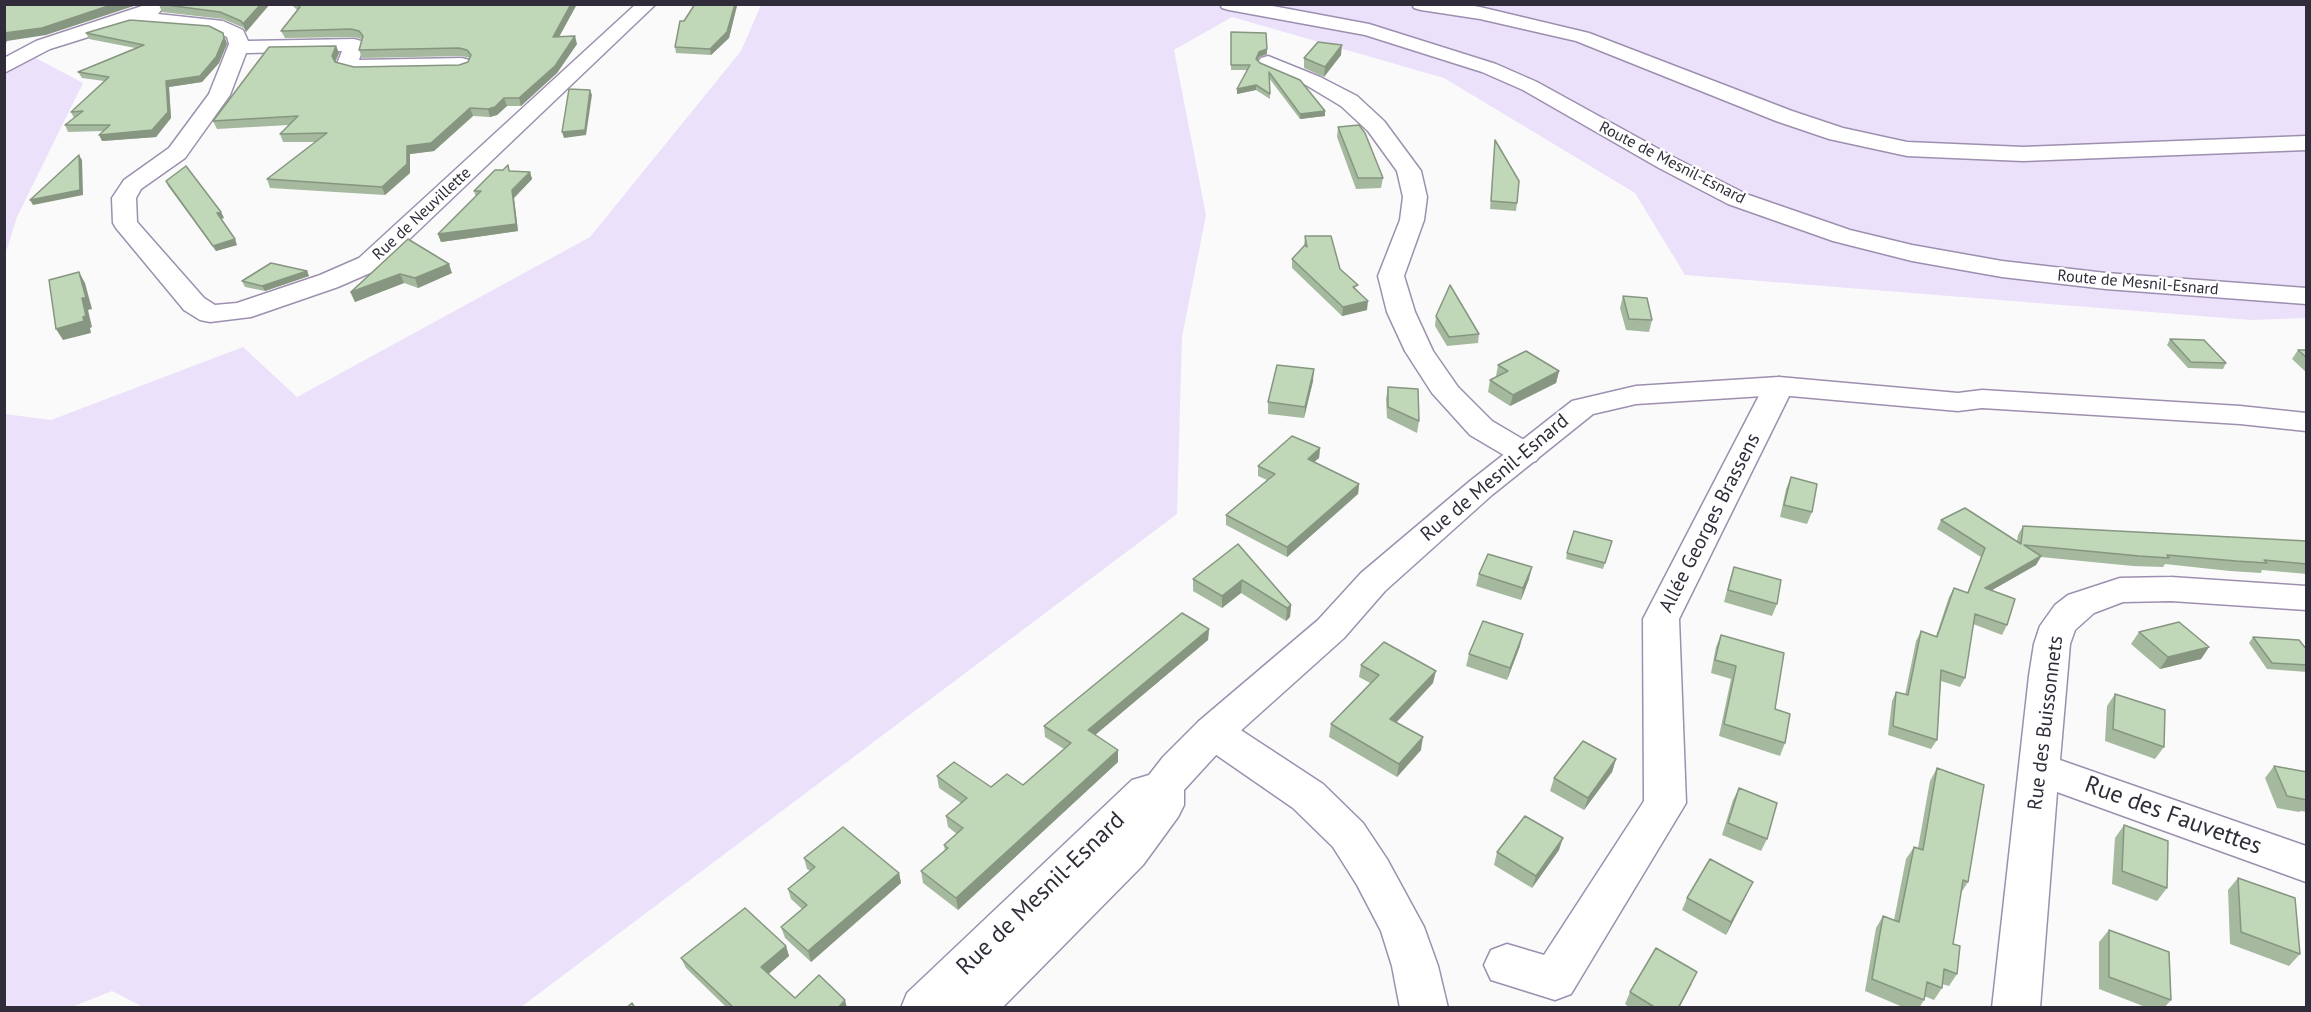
<!DOCTYPE html>
<meta charset="utf-8">
<style>
body{margin:0}
#map{position:relative;width:2311px;height:1012px;overflow:hidden;background:#fafafa;font-family:"PT Sans",sans-serif}
canvas{display:block}
.frame{position:absolute;inset:0;border:6px solid #312c39;pointer-events:none}
</style>
<div id="map">
<canvas width="2311" height="1012"></canvas>
<div class="frame"></div>
</div>
<script>
const c = document.querySelector('canvas').getContext('2d');
c.lineJoin = 'round';
function fillPath(path, color) { c.fillStyle = color; c.fill(path, 'evenodd'); }
const toPath = rows => new Path2D(rows.map(r => 'M' + r).join(''));
function stroke(path, color, width, dash) { c.strokeStyle = color; c.lineWidth = width; c.lineCap = dash ? 'butt' : 'round'; c.setLineDash(dash || []); c.stroke(path); }
function label(font, color, halo, rows, align = 'center') {
  c.font = font + ' "PT Sans",sans-serif'; c.lineWidth = 5; c.setLineDash([]); c.textBaseline = 'middle'; c.strokeStyle = halo; c.fillStyle = color; for (const [text, x, y, turn = 0] of rows) {
    c.save(); c.translate(x, y); c.rotate((+turn || 0) * Math.PI / 180); c.textAlign = isNaN(turn) ? turn : align; if (halo) c.strokeText(text, 0, 0); c.fillText(text, 0, 0); c.restore();
  }
}
fillPath(toPath([
 [761,5,2306,5,2306,318,2251,320,1685,275,1635,193,1444,78,1232,17,1174,50,1206,215,1182,337,1177,514,521,1007,145,1008,112,991,72,1007,5,1008,5,414,51,420,243,347,297,397,590,237,741,51],
 [32,56,83,83,17,217,5,255,5,70]
]), '#ece1fb');
const street = toPath([
 [148,4,160,5,162,9,158,14,223,21,243,30,248,41,354,39,361,41,364,45,359,60,462,58,469,60,472,64,469,68,462,70,357,72,340,68,337,64,342,51,246,53,230,95,185,158,141,189,136,198,137,222,204,298,215,305,237,303,320,275,359,258,636,4,656,4,377,270,338,287,251,317,210,322,200,320,184,310,116,228,113,223,112,198,124,180,169,148,209,94,229,44,227,37,212,30,133,23,50,49,4,73,4,58,36,41,148,4],
 [1268,56,1320,77,1357,96,1384,121,1421,171,1427,197,1424,220,1404,276,1415,312,1433,351,1458,387,1492,421,1536,447,1541,454,1536,461,1525,464,1514,461,1470,435,1432,393,1405,351,1387,312,1378,276,1400,220,1403,197,1397,171,1368,131,1341,106,1306,85,1261,66,1258,62,1261,58,1268,56],
 [1779,377,1789,380,1794,386,1679,619,1686,803,1571,994,1555,1000,1491,980,1484,965,1491,950,1507,944,1544,955,1644,801,1643,619,1764,386,1769,380,1779,377],
 [2171,577,2306,586,2306,610,2171,601,2123,602,2094,613,2075,630,2070,644,2060,760,2306,846,2306,882,2057,792,2040,1008,1992,1008,2029,676,2034,644,2040,626,2055,605,2068,595,2120,578,2171,577],
 [1213,717,1227,721,1323,784,1363,823,1387,859,1424,927,1438,966,1448,1008,1400,1008,1392,966,1381,931,1357,885,1333,847,1293,808,1199,743,1193,732,1199,721,1213,717]
]);
const secondary = toPath([
 [1220,4,1262,4,1369,24,1496,64,1537,82,1675,158,1746,194,1850,230,1912,245,2002,261,2106,273,2306,288,2306,304,2106,289,2002,277,1912,261,1833,241,1728,204,1659,168,1523,90,1482,72,1365,35,1229,10,1222,8,1220,4],
 [1412,4,1461,4,1480,7,1589,33,1792,111,1843,128,1907,142,2023,147,2306,136,2306,150,2023,161,1907,156,1829,139,1776,121,1576,41,1480,19,1421,10,1414,8,1412,4],
 [1779,377,1958,393,1982,390,2240,406,2306,413,2306,431,2240,424,1982,408,1958,411,1779,395,1636,404,1593,414,1492,495,1385,591,1344,638,1227,743,1184,790,1184,805,1178,817,1143,865,1002,1008,901,1008,907,993,1132,780,1149,775,1163,757,1199,721,1318,620,1361,573,1470,481,1572,401,1636,386,1779,377]
]);
stroke(street, '#9d8faf', 3);
stroke(secondary, '#9d8faf', 3);
fillPath(street, '#fff');
fillPath(secondary, '#fff');
fillPath(toPath([
 [270,4,246,32,244,28,223,19,162,12,159,5],
 [291,4,577,4,559,37,577,44,557,73,521,106,507,106,497,115,490,117,473,116,434,151,410,154,410,173,385,195,270,188,267,179,316,142,283,142,280,134,289,125,217,129,213,121,336,46,339,53,335,62,354,67,459,65,468,62,470,58,462,56,362,58,359,50,362,39,354,37,285,38,281,31,297,10],
 [695,4,737,4,729,38,711,55,676,53,675,47,684,21],
 [1231,32,1267,49,1267,54,1259,57,1258,60,1260,63,1325,116,1300,119,1269,78,1270,99,1256,90,1237,94,1237,89,1248,70,1231,70],
 [86,33,223,33,227,44,219,63,202,82,169,87,171,118,156,137,102,141,103,131,68,132,65,125,74,118,71,112,104,81,82,78,78,72,135,48,89,39],
 [1341,55,1324,77,1304,68,1304,58],
 [1338,127,1383,178,1381,188,1356,189,1337,137],
 [1495,140,1517,203,1516,211,1490,209],
 [508,165,510,171,530,172,532,179,514,198,518,231,441,242,438,234,476,197,474,191,503,170],
 [166,181,221,212,224,218,220,219,237,245,216,251,168,186],
 [1305,236,1340,269,1358,291,1367,310,1342,316,1292,268,1292,259,1304,246],
 [408,239,452,273,418,288,404,283,355,302,350,292],
 [307,271,309,276,265,291,245,287,242,281],
 [1623,296,1652,320,1649,332,1626,330,1620,308],
 [1436,316,1479,334,1478,343,1447,346,1435,326],
 [2170,339,2226,363,2223,369,2188,368,2167,345],
 [2298,350,2307,350,2307,373,2292,359],
 [1498,365,1559,371,1556,383,1510,406,1488,392,1490,380,1496,377,1496,376],
 [1313,381,1304,418,1268,414,1268,402],
 [1388,387,1419,421,1417,433,1387,418,1386,399],
 [1320,448,1319,458,1314,462,1359,484,1358,494,1287,557,1226,525,1226,515,1267,480,1258,476,1258,466],
 [1791,477,1812,512,1807,524,1780,517,1786,489],
 [1941,520,2017,541,2018,535,2023,526,2307,541,2307,574,2262,570,2261,573,2230,571,2165,564,2163,567,2133,566,2041,557,2036,565,1992,590,2007,625,2002,635,1973,624,1965,678,1960,687,1941,681,1937,740,1931,749,1888,735,1892,701,1896,692,1905,695,1916,641,1921,631,1936,636,1949,597,1954,588,1967,593,1981,557,1937,529],
 [1612,541,1603,569,1566,559,1567,553],
 [1238,544,1291,605,1290,617,1286,621,1241,593,1222,608,1193,591,1193,579],
 [1734,567,1777,604,1772,616,1724,602,1730,579],
 [1479,574,1529,579,1521,600,1476,586],
 [1209,629,1208,640,1095,735,1118,762,958,910,923,883,921,871,945,851,944,845,957,834,948,827,946,816,961,803,939,788,937,776,991,787,1023,785,1064,749,1045,737,1044,726],
 [2139,632,2209,647,2201,659,2160,669,2131,644],
 [1721,635,1775,709,1785,743,1780,756,1719,736,1731,679,1711,673,1716,647],
 [2253,637,2307,650,2307,672,2267,669,2249,643],
 [1520,646,1507,680,1466,666,1469,654],
 [1361,665,1433,683,1397,722,1421,750,1397,777,1329,737,1331,724,1370,683,1359,677],
 [2115,694,2164,747,2155,759,2105,741,2107,706],
 [1616,759,1612,772,1584,810,1550,791,1554,778],
 [2274,766,2307,772,2307,812,2301,811,2299,812,2277,808,2265,778],
 [1937,768,1968,882,1961,893,1953,944,1957,974,1949,986,1942,984,1942,988,1934,1000,1924,996,1924,1000,1919,1008,1905,1008,1865,991,1876,928,1883,916,1894,920,1906,859,1914,847,1918,848,1930,781],
 [1739,788,1767,839,1761,851,1722,835,1733,800],
 [2124,825,2167,888,2157,901,2112,884,2115,838],
 [1559,850,1532,888,1494,865,1497,852],
 [804,858,899,873,901,883,811,962,785,938,781,927,802,909,791,899,788,889,810,871,807,869],
 [2238,878,2300,954,2289,966,2230,944,2228,890],
 [1747,894,1726,935,1682,910,1687,898],
 [2109,930,2171,1000,2164,1008,2148,1008,2099,989,2099,942],
 [786,946,789,956,768,974,795,998,847,1008,727,1008,686,968,681,958],
 [1692,984,1679,1008,1630,1008,1625,1004,1630,992]
]), '#a5b99e');
fillPath(toPath([
 [114,4,140,4,46,35,7,41,4,46,4,33],
 [261,4,270,4,246,32,243,24],
 [571,4,577,4,555,44,553,37],
 [735,4,737,4,737,6,729,38,711,55,710,49],
 [223,33,227,44,219,63,202,82,169,87,171,118,156,137,102,141,99,135,166,81],
 [575,36,577,44,557,73,521,106,519,98],
 [1342,45,1341,55,1324,77,1325,67],
 [336,46,339,53,335,63,332,56],
 [1267,49,1267,54,1259,57,1256,63,1256,59,1259,52],
 [1256,85,1256,90,1237,94,1237,89],
 [590,90,592,95,586,135,564,138,562,132],
 [504,98,507,106,497,115,490,117,488,109],
 [470,108,473,116,434,151,410,154,410,173,385,195,382,187,407,146],
 [1325,111,1325,116,1300,119,1300,114],
 [79,155,82,160,83,195,33,205,30,200],
 [530,172,532,179,514,198,518,231,441,242,438,234,512,190],
 [221,212,224,218,220,219,217,213],
 [235,239,237,245,216,251,213,246],
 [449,264,452,273,418,288,415,278],
 [307,271,309,276,265,291,262,286],
 [79,272,85,283,92,309,88,310,92,327,90,328,91,333,63,340,56,329,83,317],
 [400,274,404,283,355,302,351,292],
 [1368,301,1367,310,1342,316,1343,307],
 [1314,369,1313,381,1304,418,1305,407],
 [1559,371,1556,383,1510,406,1513,395],
 [1320,448,1319,458,1307,468,1308,459],
 [1359,484,1358,494,1287,557,1287,547],
 [2041,556,2036,565,1980,597,1985,588],
 [1532,567,1529,579,1521,600,1523,588],
 [1242,580,1241,593,1222,608,1222,596],
 [1291,605,1290,617,1286,621,1287,608],
 [1209,629,1208,640,1088,741,1088,730],
 [1523,634,1520,646,1507,680,1510,668],
 [2209,647,2201,659,2160,669,2168,657],
 [1436,671,1433,683,1388,731,1390,719],
 [1423,737,1421,750,1397,777,1399,764],
 [1118,750,1118,762,958,910,956,898],
 [1616,759,1612,772,1584,810,1588,798],
 [1563,838,1559,850,1532,888,1536,876],
 [899,873,901,883,811,962,808,951],
 [1753,882,1747,894,1726,935,1731,922],
 [786,946,789,956,764,978,761,967],
 [1697,972,1679,1008,1678,1008],
 [845,1000,847,1008,838,1008]
]), '#869681');
const building = toPath([
 [4,4,114,4,42,28,4,33,4,4],
 [159,4,261,4,243,24,241,21,220,12,159,4],
 [297,4,571,4,553,37,575,36,555,66,519,98,504,98,495,107,488,109,470,108,431,143,407,146,407,164,382,187,267,179,327,133,280,134,298,116,213,121,269,47,336,46,332,56,335,62,354,67,459,65,468,62,471,55,467,50,459,48,359,50,363,36,359,31,351,29,281,31,300,7,297,4],
 [695,4,735,4,727,32,710,49,675,47,680,21,684,21,695,4],
 [130,20,209,26,223,33,224,38,216,57,200,76,166,81,168,112,152,130,99,135,110,125,65,125,83,111,71,112,109,77,78,72,144,45,86,33,130,20],
 [1231,32,1266,33,1267,49,1259,52,1256,59,1260,63,1300,80,1325,111,1300,114,1269,72,1270,94,1256,85,1237,89,1250,65,1231,65,1231,32],
 [1318,42,1342,45,1325,67,1304,58,1318,42],
 [569,89,590,90,585,130,562,132,569,89],
 [1359,125,1365,133,1383,178,1358,178,1338,127,1359,125],
 [1495,140,1519,181,1517,203,1491,201,1495,140],
 [79,155,80,190,30,200,79,155],
 [508,165,509,171,530,172,512,190,516,224,438,234,481,191,474,191,495,170,503,170,508,165],
 [186,166,221,212,217,213,235,239,213,246,166,181,186,166],
 [1305,236,1331,236,1340,269,1358,285,1353,287,1368,301,1343,307,1292,259,1305,245,1307,247,1305,236],
 [408,239,449,264,415,278,400,274,351,292,408,239],
 [271,263,307,271,262,286,242,281,271,263],
 [79,272,86,298,82,298,86,316,83,317,84,321,56,329,49,280,79,272],
 [1450,285,1479,334,1449,337,1436,316,1450,285],
 [1623,296,1647,298,1652,320,1629,319,1623,296],
 [2170,339,2204,340,2226,363,2191,362,2170,339],
 [2298,350,2307,350,2307,358,2298,350],
 [1526,351,1559,371,1513,395,1490,380,1508,371,1498,365,1526,351],
 [1277,365,1314,369,1305,407,1268,402,1277,365],
 [1388,387,1418,389,1419,421,1388,407,1388,387],
 [1292,436,1320,448,1308,459,1359,484,1287,547,1226,515,1275,474,1258,466,1292,436],
 [1791,477,1817,484,1812,512,1784,505,1791,477],
 [1965,508,2021,544,2023,526,2307,541,2307,564,2264,560,2267,563,2236,561,2167,555,2169,558,2139,556,2024,545,2041,556,1985,588,2015,599,2007,625,1975,614,1965,678,1941,670,1937,740,1893,726,1896,692,1908,695,1921,631,1937,637,1954,588,1968,593,1985,548,1941,520,1965,508],
 [1574,531,1612,541,1605,563,1567,553,1574,531],
 [1238,544,1291,605,1287,608,1242,580,1222,596,1193,579,1238,544],
 [1488,554,1532,567,1523,588,1479,574,1488,554],
 [1734,567,1781,580,1777,604,1728,590,1734,567],
 [1182,613,1209,629,1088,730,1118,750,956,898,921,871,948,848,944,845,963,828,946,816,967,798,937,776,954,762,991,787,1007,774,1023,785,1071,743,1044,726,1182,613],
 [1483,621,1523,634,1510,668,1469,654,1483,621],
 [2179,622,2209,647,2168,657,2139,632,2179,622],
 [1721,635,1784,653,1775,709,1790,714,1785,743,1724,724,1736,666,1715,660,1721,635],
 [2253,637,2299,640,2307,650,2307,665,2272,663,2253,637],
 [1384,642,1436,671,1390,719,1423,737,1399,764,1331,724,1379,675,1361,665,1384,642],
 [2115,694,2165,710,2164,747,2113,729,2115,694],
 [1583,741,1616,759,1588,798,1554,778,1583,741],
 [2274,766,2307,772,2307,800,2287,796,2274,766],
 [1937,768,1984,785,1968,882,1963,880,1953,944,1960,946,1957,974,1944,969,1942,988,1927,982,1924,1000,1872,979,1883,916,1899,922,1914,847,1923,850,1937,768],
 [1739,788,1777,803,1767,839,1728,823,1739,788],
 [1525,816,1563,838,1536,876,1497,852,1525,816],
 [2124,825,2168,841,2167,888,2122,871,2124,825],
 [843,827,899,873,808,951,781,927,807,905,788,889,815,867,804,858,843,827],
 [1710,859,1753,882,1731,922,1687,898,1710,859],
 [2238,878,2295,898,2300,954,2241,932,2238,878],
 [745,908,786,946,761,967,795,998,819,975,845,1000,838,1008,734,1008,681,958,745,908],
 [2109,930,2169,952,2171,1000,2109,977,2109,930],
 [1656,948,1697,972,1678,1008,1656,1008,1630,992,1656,948],
 [632,1003,635,1008,626,1008,632,1003]
]);
fillPath(building, '#c0d7b8');
stroke(building, '#869681', 1.5);
label('16px', '#312c39', '#fff', [
 ["Route de Mesnil-Esnard",1672,163,27],
 ["Rue de Neuvillette",422,214,-43],
 ["Route de Mesnil-Esnard",2138,283,5]
]);
label('20px', '#312c39', '#fff', [
 ["Rue de Mesnil-Esnard",1495,478,-40],
 ["Allée Georges Brassens",1710,523,-63],
 ["Rue des Buissonnets",2046,723,-83]
]);
label('24px', '#312c39', '#fff', [
 ["Rue des Fauvettes",2173,816,20],
 ["Rue de Mesnil-Esnard",1041,894,-44]
]);
</script>
